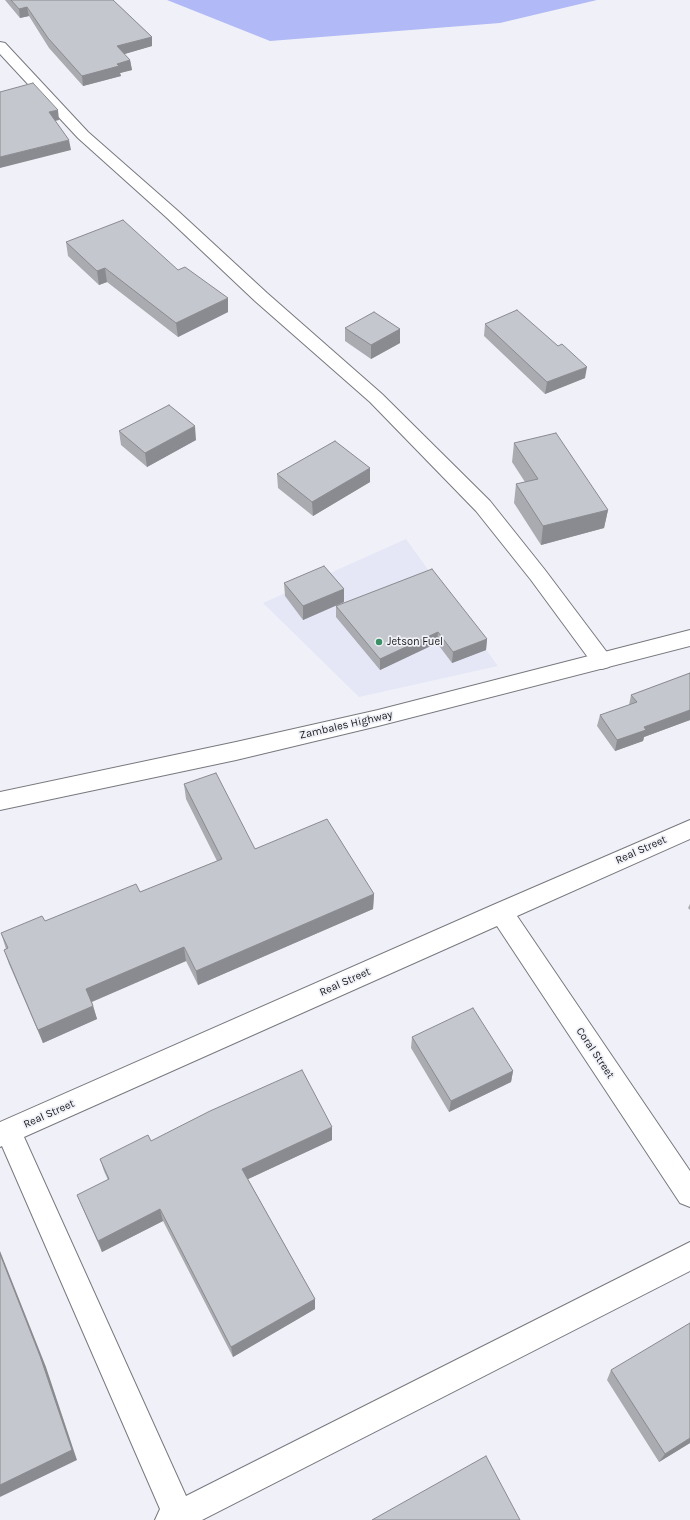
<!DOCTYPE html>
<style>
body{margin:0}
canvas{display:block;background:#f0f1f8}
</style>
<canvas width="690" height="1520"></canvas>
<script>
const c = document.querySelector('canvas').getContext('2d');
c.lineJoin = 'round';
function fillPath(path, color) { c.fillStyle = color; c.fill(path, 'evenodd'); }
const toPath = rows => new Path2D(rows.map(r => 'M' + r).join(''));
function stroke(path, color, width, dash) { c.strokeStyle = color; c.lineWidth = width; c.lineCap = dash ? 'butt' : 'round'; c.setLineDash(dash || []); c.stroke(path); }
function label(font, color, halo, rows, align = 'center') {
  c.font = font + ' Karla,sans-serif'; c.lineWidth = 3.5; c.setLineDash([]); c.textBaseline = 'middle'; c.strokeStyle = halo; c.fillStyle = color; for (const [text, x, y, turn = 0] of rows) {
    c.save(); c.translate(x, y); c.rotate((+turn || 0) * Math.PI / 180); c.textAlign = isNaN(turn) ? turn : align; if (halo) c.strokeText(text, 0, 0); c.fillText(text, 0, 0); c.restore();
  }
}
fillPath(toPath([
 [406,539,498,666,359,697,263,603]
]), '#e5e7f6');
fillPath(toPath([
 [167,0,597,0,500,23,270,41]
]), '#b1baf6');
const minor = toPath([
 [0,42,5,43,88,132,178,211,267,293,382,394,490,501,545,570,609,655,612,661,609,667,602,669,595,667,531,580,476,511,370,402,255,301,166,217,78,138,0,54,0,42],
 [690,820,690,839,517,916,690,1171,690,1207,680,1203,497,926,24,1137,186,1496,690,1242,690,1271,202,1520,155,1520,160,1509,2,1146,0,1147,0,1122,493,905,690,820]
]);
const primary = toPath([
 [690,630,690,646,378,726,236,760,0,810,0,792,236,742,378,710,690,630]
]);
stroke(minor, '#78797f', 2);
stroke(primary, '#78797f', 2);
fillPath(minor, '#fff');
fillPath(primary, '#fff');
fillPath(toPath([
 [5,0,113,0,152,37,152,46,124,54,130,60,132,70,120,73,121,76,83,86,49,48,29,16,20,18],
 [66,242,178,270,228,312,178,337,107,282,99,285,68,256],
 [485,324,585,378,545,394,484,336],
 [345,328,400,329,400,343,371,359,345,341],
 [119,431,196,440,147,467,121,445],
 [514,443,608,510,604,528,541,545,514,503,516,484,525,482,512,462],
 [277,474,370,482,313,516,278,488],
 [284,583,344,589,344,602,303,620,285,596],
 [336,606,487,639,486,650,452,663,437,643,380,670,336,617],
 [690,673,690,720,644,737,643,741,615,751,597,726,600,715,629,705,631,695],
 [184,784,255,849,374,894,373,909,198,985,186,961,92,1002,97,1019,43,1043,9,964,4,950,6,949,1,933,45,921,140,892,217,861,186,799],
 [690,904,690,910,688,908],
 [412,1037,513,1071,511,1082,449,1112,411,1048],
 [332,1140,248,1179,315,1299,315,1309,233,1357,163,1221,102,1252,82,1207,77,1195,108,1180,104,1171,100,1159,151,1141],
 [611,1370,690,1443,659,1462,607,1380]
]), '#a9abb1');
fillPath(toPath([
 [27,7,29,16,20,18,19,9],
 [152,37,152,46,118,56,117,46],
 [130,60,132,70,120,73,121,76,83,86,82,76,117,64],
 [58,110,59,120,51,122,49,112],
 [69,140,71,150,0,168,0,157],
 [105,268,107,282,99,285,97,271],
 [228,298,228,312,178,337,176,323],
 [400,329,400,343,371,359,371,345],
 [587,367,585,378,545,394,547,382],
 [195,426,196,440,147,467,145,453],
 [370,468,370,482,313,516,312,502],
 [608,510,604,528,541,545,543,526],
 [344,589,344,602,303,620,303,606],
 [438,632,437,643,380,670,380,659],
 [487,639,486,650,452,663,453,652],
 [690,710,690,720,644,737,643,741,615,751,617,740,644,727],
 [374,894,373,909,198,985,196,971],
 [184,947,186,961,89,1003,86,989],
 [93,1006,97,1019,43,1043,38,1030],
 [513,1071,511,1082,449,1112,451,1101],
 [332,1127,332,1140,244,1181,242,1169],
 [160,1209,163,1221,102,1252,98,1241],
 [0,1251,46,1367,77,1460,0,1497],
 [315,1299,315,1309,233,1357,231,1347],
 [690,1438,690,1443,659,1462,665,1454]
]), '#8a8b90');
const building = toPath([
 [11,0,113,0,152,37,117,46,130,60,117,64,119,66,82,76,48,38,27,7,19,9,11,0],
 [33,83,58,110,49,112,69,140,0,157,0,92,33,83],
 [123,220,178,270,185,267,228,298,176,323,105,268,97,271,66,242,123,220],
 [517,310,558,346,562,344,587,367,547,382,485,324,517,310],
 [374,312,400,329,371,345,345,328,374,312],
 [169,405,195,426,145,453,119,431,169,405],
 [556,433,608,510,543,526,516,484,538,479,514,443,556,433],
 [335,441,370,468,312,502,277,474,335,441],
 [324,566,344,589,303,606,284,583,324,566],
 [432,569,487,639,453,652,438,632,380,659,336,606,432,569],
 [690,673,690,710,644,727,646,730,617,740,600,715,637,702,631,695,690,673],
 [216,773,255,849,327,819,374,894,196,971,184,947,86,989,93,1006,38,1030,4,950,8,948,1,933,42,916,45,921,136,884,140,892,222,859,184,784,216,773],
 [473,1008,513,1071,451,1101,412,1037,473,1008],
 [302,1070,332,1127,242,1169,315,1299,231,1347,160,1209,98,1241,77,1195,109,1179,100,1159,148,1135,151,1141,210,1111,302,1070],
 [0,1254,40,1356,72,1450,0,1485,0,1254],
 [690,1323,690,1438,665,1454,611,1370,690,1323],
 [486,1456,520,1520,372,1520,486,1456]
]);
fillPath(building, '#c5c7ce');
stroke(building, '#8a8b90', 1);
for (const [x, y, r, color] of [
 [379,642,4,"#3a9063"]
]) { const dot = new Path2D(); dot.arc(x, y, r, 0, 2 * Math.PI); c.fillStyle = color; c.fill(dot); stroke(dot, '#f0f1f8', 1.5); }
label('11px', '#18191b', '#f0f1f8', [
 ["Jetson Fuel",387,642]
], 'left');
label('11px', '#18191b', '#f0f1f8', [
 ["Zambales Highway",346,725,-13],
 ["Real Street",641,850,-24],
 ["Real Street",345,982,-24],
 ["Coral Street",595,1053,56],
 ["Real Street",49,1114,-24]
]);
</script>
